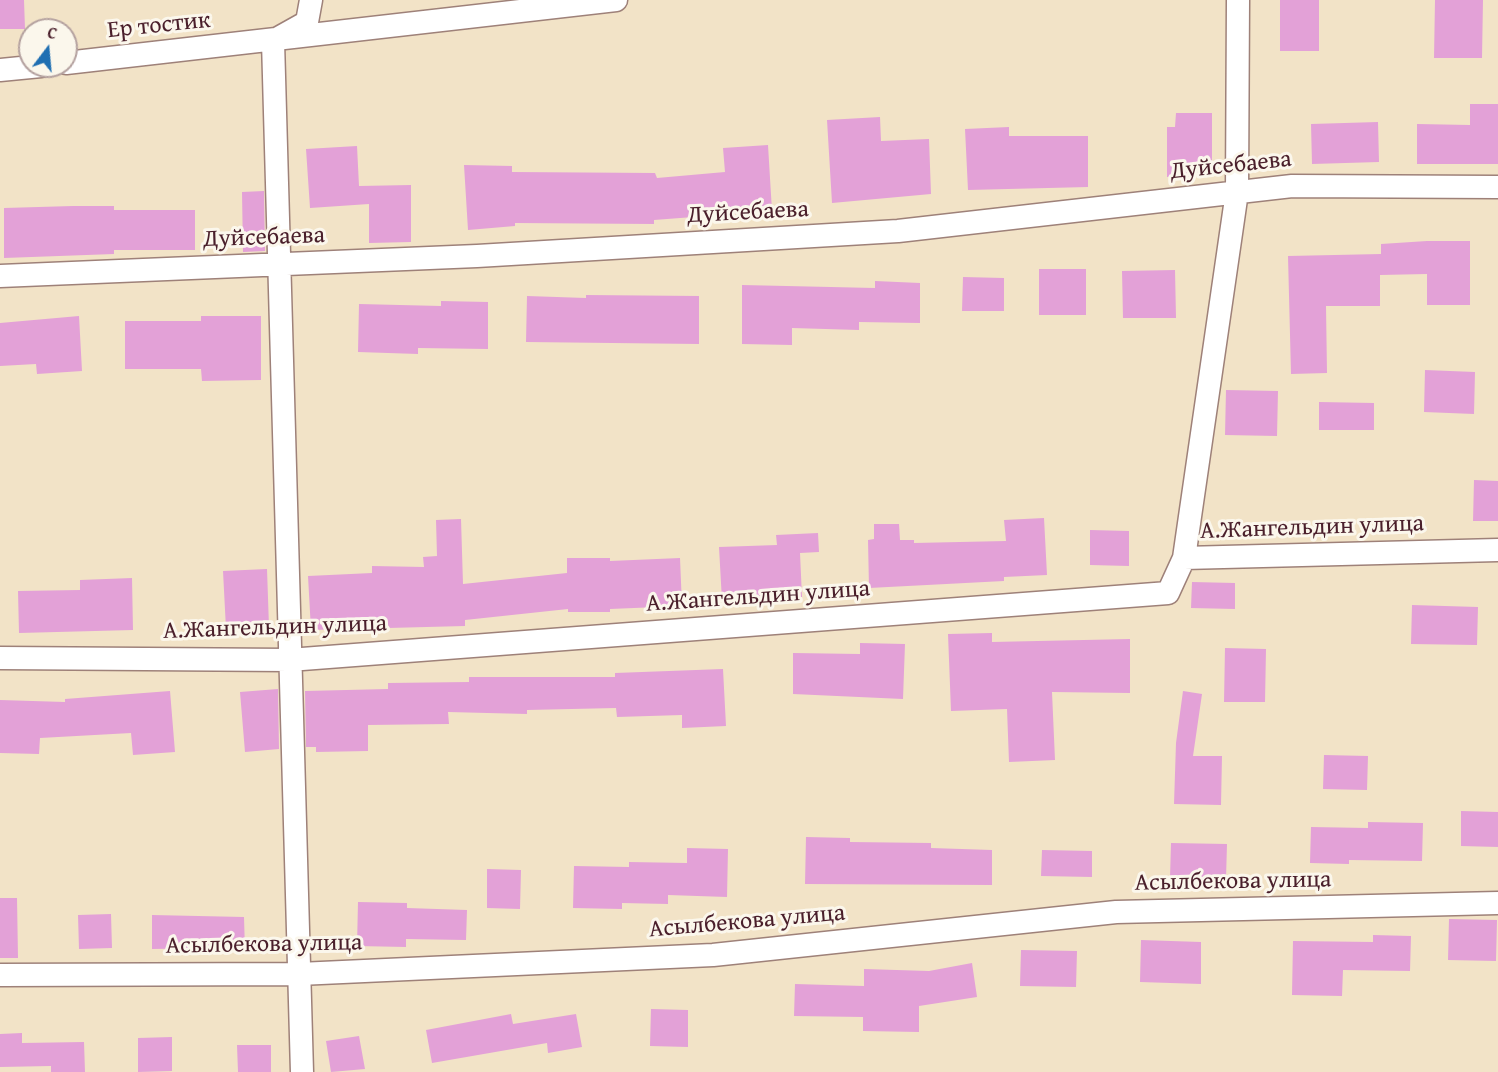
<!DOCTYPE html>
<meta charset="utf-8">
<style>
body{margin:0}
#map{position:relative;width:1498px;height:1072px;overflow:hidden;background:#f2e3c7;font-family:"Gentium Book Plus",serif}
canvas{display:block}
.north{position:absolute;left:18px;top:18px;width:60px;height:60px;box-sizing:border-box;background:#fbf7ec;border:2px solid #b4a19f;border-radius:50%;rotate:16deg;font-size:16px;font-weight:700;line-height:24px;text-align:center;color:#4a1f2b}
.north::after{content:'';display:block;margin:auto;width:21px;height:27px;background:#1f6fb2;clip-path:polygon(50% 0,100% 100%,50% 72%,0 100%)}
</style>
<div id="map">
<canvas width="1498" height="1072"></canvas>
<div class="north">С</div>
</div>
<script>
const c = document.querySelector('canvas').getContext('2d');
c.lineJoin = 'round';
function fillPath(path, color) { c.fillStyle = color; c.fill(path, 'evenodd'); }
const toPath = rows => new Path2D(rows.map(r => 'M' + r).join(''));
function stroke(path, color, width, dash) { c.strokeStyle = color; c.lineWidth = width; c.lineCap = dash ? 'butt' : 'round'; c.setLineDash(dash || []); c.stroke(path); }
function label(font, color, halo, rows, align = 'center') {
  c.font = font + ' "Gentium Book Plus",serif'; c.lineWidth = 6; c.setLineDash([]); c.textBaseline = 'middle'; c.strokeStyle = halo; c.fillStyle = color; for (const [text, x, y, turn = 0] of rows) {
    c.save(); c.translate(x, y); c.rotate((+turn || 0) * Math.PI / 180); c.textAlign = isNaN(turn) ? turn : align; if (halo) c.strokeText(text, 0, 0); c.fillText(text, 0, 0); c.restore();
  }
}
fillPath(toPath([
 [0,0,24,0,25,29,0,29],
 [1280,0,1319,0,1319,51,1280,51],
 [1435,0,1483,0,1482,58,1434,58],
 [1470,104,1498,104,1498,164,1417,164,1417,124,1470,125],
 [1176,113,1212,113,1212,176,1167,177,1167,127,1175,127],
 [880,117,881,141,929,139,931,194,832,203,827,120],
 [1378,122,1379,162,1312,164,1311,124],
 [1009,127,1009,136,1088,136,1088,187,968,190,965,129],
 [768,145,772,211,654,220,654,224,515,223,515,226,468,230,464,165,512,166,512,172,655,173,657,178,725,172,723,148],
 [357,146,359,186,411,185,411,242,369,243,369,204,310,208,306,149],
 [264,191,265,251,243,252,242,192],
 [73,206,114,206,114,210,195,210,195,250,114,250,114,254,4,258,4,208],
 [1427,241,1470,241,1470,305,1427,305,1427,274,1380,275,1380,306,1326,306,1327,373,1291,374,1288,256,1381,254,1381,244],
 [1039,269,1086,269,1086,315,1039,315],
 [1175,270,1176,318,1123,318,1122,271],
 [963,277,1004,278,1004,311,962,311],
 [875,281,920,283,920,323,859,322,859,330,792,328,792,345,742,344,742,285,875,288],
 [586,295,699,296,699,344,526,342,527,296,586,298],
 [441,301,488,302,488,349,418,348,418,354,358,352,359,304,441,306],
 [79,316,82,371,37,374,36,364,0,366,0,323],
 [201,316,261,316,261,380,202,381,201,369,125,369,125,321,201,321],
 [1425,370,1475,372,1474,414,1424,412],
 [1226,390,1278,391,1277,436,1225,435],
 [1319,402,1374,403,1374,430,1319,430],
 [1474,480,1498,481,1498,521,1473,521],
 [1044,518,1047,575,1004,577,1004,581,869,588,868,540,874,539,874,524,899,524,900,540,914,540,914,543,1006,541,1004,520],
 [461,519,463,584,567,573,567,558,610,558,610,561,680,558,682,606,610,609,610,612,568,612,568,609,465,620,465,626,311,630,308,576,372,573,372,566,424,567,423,557,437,556,436,520],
 [1090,530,1129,531,1129,566,1090,565],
 [818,533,819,552,800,553,802,597,722,601,719,547,777,545,776,535],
 [267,569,269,627,226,629,223,571],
 [132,578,133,630,19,633,18,591,80,590,80,580],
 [1192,582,1235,583,1235,609,1191,608],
 [1412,605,1478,607,1477,645,1411,644],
 [992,633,992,642,1130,639,1130,693,1052,692,1055,760,1009,762,1007,709,951,711,948,634],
 [860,643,905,644,903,699,793,694,793,653,860,654],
 [1225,648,1266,649,1265,702,1224,702],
 [723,669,726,726,682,728,682,715,617,717,616,708,527,710,527,714,448,712,449,724,368,725,368,751,316,752,316,747,306,747,305,691,388,689,388,683,469,682,469,677,615,677,615,673],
 [278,689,279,749,245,752,240,692],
 [170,691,175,752,133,755,131,733,40,738,39,754,0,753,0,700,65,702,65,699],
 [1183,691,1202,694,1193,756,1222,756,1221,805,1174,804,1176,743],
 [1324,755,1368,756,1367,790,1323,789],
 [1461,811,1498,812,1498,847,1461,846],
 [1368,822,1423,823,1422,861,1349,860,1349,864,1310,863,1311,827,1368,828],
 [806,837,850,838,850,842,931,843,931,848,992,850,992,885,805,884],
 [1171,843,1227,844,1226,879,1170,878],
 [687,848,728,849,727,897,668,895,668,904,622,903,622,909,573,908,574,866,629,867,629,862,687,863],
 [1042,850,1092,851,1092,877,1041,876],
 [487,869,521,870,520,909,487,908],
 [0,898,17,898,18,958,0,958],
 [358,902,407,903,407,908,467,910,466,940,406,939,406,947,357,946],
 [111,914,112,948,79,949,78,915],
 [152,915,244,917,245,951,212,952,212,948,152,949],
 [1449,919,1497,920,1496,961,1448,960],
 [1373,935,1411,936,1410,971,1343,970,1342,996,1292,995,1293,941,1373,942],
 [1141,940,1201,942,1201,984,1140,982],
 [1021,950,1077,951,1076,987,1020,986],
 [972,963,977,997,919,1006,919,1032,863,1031,863,1017,794,1016,795,984,864,986,864,969,929,971],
 [651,1009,688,1010,688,1047,650,1046],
 [511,1014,513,1024,576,1014,582,1047,548,1053,547,1043,432,1063,426,1030],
 [22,1033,22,1043,84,1042,85,1072,51,1072,51,1066,0,1067,0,1034],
 [359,1036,365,1069,331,1072,326,1041],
 [172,1037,172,1071,138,1072,138,1038],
 [237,1045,271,1045,271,1072,238,1072]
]), '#e3a1d7');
const minor = toPath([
 [66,63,616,0],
 [0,70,41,66],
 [0,276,477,256,898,231,1292,186,1498,187],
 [1184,558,1237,192,1238,0],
 [0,658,289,660,1168,593,1184,558,1498,550],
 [0,975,299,974,713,955,1116,912,1498,903],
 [302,1072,273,41,307,22,311,0]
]);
stroke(minor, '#9e8179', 25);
stroke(minor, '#fff', 22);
label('24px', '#4a1f2b', '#fbf7ec', [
 ["Ер тостик",159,26,-6],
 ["Дуйсебаева",1231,166,-6],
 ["Дуйсебаева",748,213,-3],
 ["Дуйсебаева",264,238,-2],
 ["А.Жангельдин улица",1312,528,-2],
 ["А.Жангельдин улица",758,597,-4],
 ["А.Жангельдин улица",275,628,-2],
 ["Асылбекова улица",1233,882,-1],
 ["Асылбекова улица",747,922,-5],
 ["Асылбекова улица",264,945,-1]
]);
</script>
